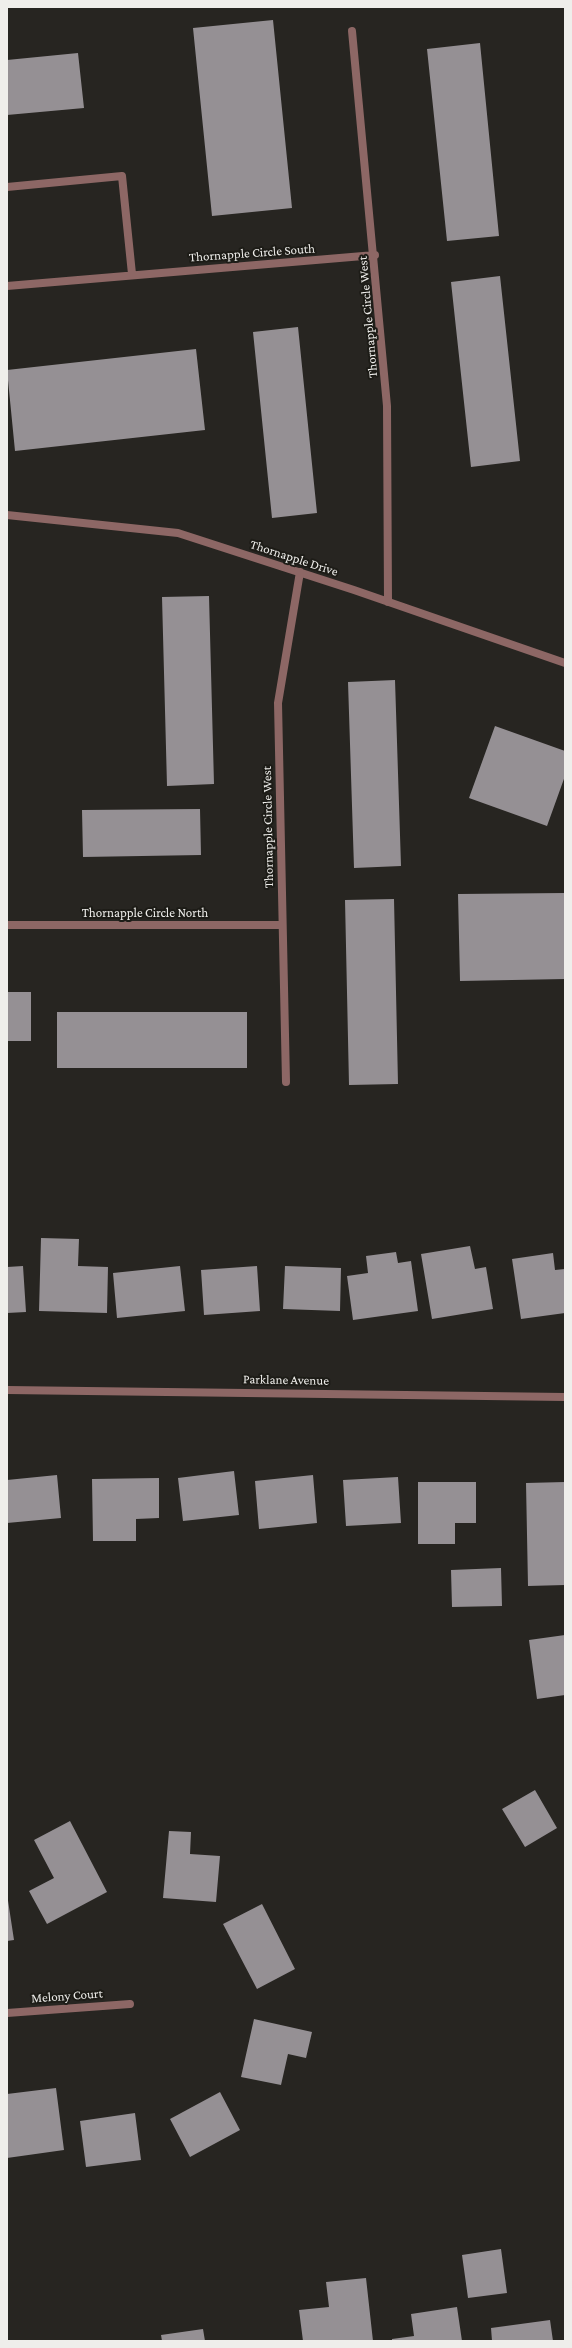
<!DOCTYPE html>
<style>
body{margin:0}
#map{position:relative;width:572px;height:2348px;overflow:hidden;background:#272521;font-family:"Crimson Pro",serif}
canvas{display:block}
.frame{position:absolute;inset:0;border:8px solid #efeeeb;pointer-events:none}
</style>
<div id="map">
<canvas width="572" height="2348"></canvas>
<div class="frame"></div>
</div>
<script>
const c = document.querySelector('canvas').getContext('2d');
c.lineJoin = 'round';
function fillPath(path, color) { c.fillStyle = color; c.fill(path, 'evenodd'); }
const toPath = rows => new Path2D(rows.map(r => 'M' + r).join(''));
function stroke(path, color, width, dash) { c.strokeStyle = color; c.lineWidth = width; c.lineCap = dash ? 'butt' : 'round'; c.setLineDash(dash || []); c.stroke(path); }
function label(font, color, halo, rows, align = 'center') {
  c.font = font + ' "Crimson Pro",serif'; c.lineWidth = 4; c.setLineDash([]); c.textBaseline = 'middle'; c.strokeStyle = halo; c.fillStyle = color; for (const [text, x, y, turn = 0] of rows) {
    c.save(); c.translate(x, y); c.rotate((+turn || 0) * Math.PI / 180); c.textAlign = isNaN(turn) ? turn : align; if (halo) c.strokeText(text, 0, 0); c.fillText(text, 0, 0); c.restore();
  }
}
fillPath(toPath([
 [273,20,292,208,212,216,193,28],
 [480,43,499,236,447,241,427,49],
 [78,53,84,108,7,115,7,60],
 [500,276,520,461,471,467,451,282],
 [298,327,317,513,272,518,253,332],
 [196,349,205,430,15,451,7,370],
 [209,596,214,784,167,786,162,597],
 [395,680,401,866,354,868,348,682],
 [495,726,565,751,565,776,547,826,469,798],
 [200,809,201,855,83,857,82,810],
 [565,893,565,979,460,981,458,894],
 [394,899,398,1084,349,1085,345,900],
 [7,992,31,992,31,1041,7,1041],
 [57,1012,247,1012,247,1068,57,1068],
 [41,1238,79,1239,78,1266,108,1267,107,1313,39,1311],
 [470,1246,475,1269,486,1267,493,1309,432,1319,421,1254],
 [396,1252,398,1263,411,1261,418,1311,353,1320,347,1276,368,1273,366,1256],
 [553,1253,555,1270,565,1269,565,1313,521,1319,512,1259],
 [23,1266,26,1312,7,1313,7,1267],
 [180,1266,185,1311,117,1318,113,1273],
 [257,1266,260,1311,204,1315,201,1270],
 [285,1266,341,1268,340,1311,283,1309],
 [234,1471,239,1515,183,1521,178,1478],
 [57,1475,61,1518,7,1523,7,1480],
 [313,1475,317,1523,259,1529,255,1481],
 [398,1477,401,1523,346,1526,343,1480],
 [159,1478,159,1518,136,1519,136,1541,93,1541,92,1479],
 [418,1482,476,1482,476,1523,455,1523,455,1544,418,1544],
 [565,1482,565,1585,528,1586,526,1483],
 [501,1568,502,1606,452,1607,451,1570],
 [565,1635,565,1695,537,1699,529,1640],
 [535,1790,557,1828,525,1847,502,1809],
 [70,1821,107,1892,47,1924,29,1891,54,1878,34,1840],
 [169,1831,191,1832,190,1854,220,1856,216,1902,163,1898],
 [7,1894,14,1940,7,1941],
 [262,1904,295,1969,257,1989,223,1924],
 [254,2019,312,2032,306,2058,288,2054,281,2085,241,2077],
 [56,2088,64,2150,7,2158,7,2094],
 [220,2092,240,2130,190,2157,170,2119],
 [135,2113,141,2160,86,2167,80,2121],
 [501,2249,507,2293,468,2298,462,2255],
 [366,2278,373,2341,303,2341,299,2310,329,2307,326,2282],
 [457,2307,462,2341,392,2341,392,2339,414,2336,411,2314],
 [550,2320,553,2341,492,2341,491,2328],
 [203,2329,205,2341,162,2341,161,2335]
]), '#959094');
stroke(toPath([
 [352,31,387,406,388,602],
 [7,187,122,176,132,274],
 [7,286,375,255],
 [7,515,178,533,354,590,565,663],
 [7,925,282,925],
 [286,1082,278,703,300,572],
 [7,1390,565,1397],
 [7,2013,130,2004]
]), '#8d6765', 8);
label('13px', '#efeeeb', '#1d1c17', [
 ["Thornapple Circle South",252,253,-4],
 ["Thornapple Circle West",368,317,-95],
 ["Thornapple Drive",294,558,18],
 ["Thornapple Circle West",268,827,-91],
 ["Thornapple Circle North",145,913],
 ["Parklane Avenue",286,1380,1],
 ["Melony Court",67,1996,-4]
]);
</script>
